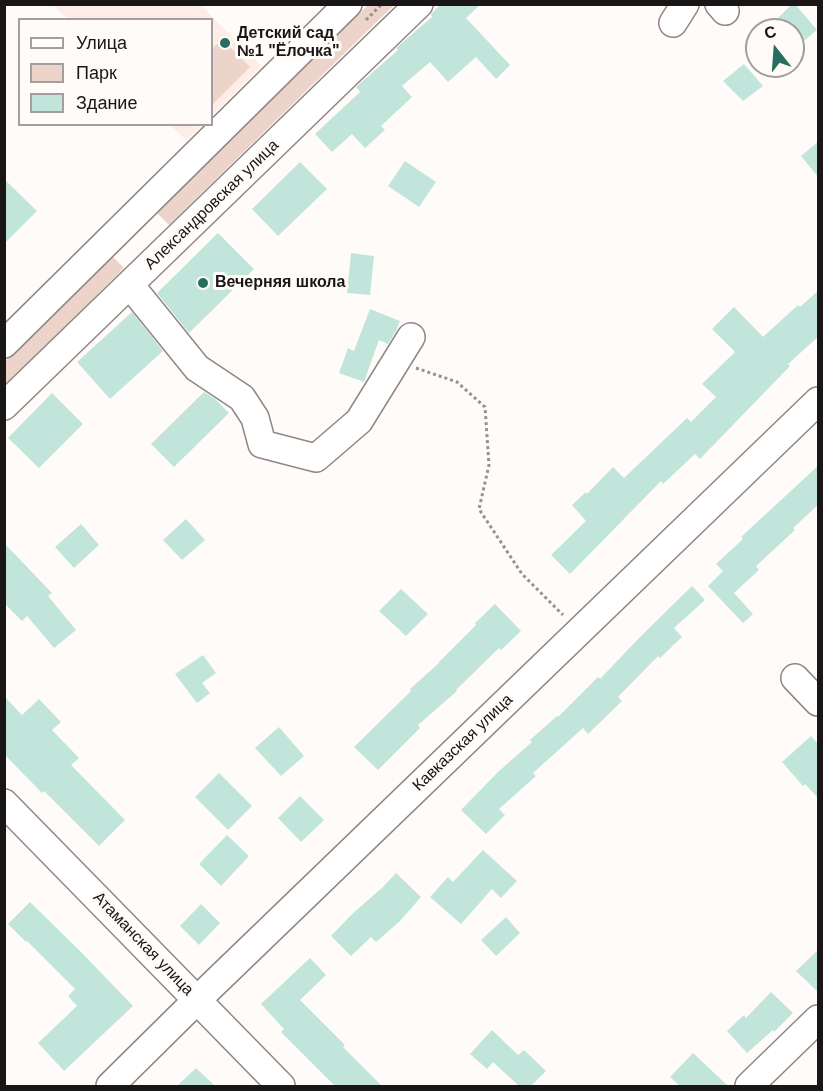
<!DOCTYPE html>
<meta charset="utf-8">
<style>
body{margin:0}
#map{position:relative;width:823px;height:1091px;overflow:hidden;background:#fffbf9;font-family:Arial,sans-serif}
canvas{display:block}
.frame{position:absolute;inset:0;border:6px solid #1a1615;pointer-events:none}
.legend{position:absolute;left:18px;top:18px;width:195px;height:108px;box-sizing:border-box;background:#fffbf9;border:2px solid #a39f9e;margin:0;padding:8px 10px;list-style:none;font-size:18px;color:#1a1615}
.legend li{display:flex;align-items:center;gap:12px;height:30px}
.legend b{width:30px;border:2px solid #a39f9e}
.north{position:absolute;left:745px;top:18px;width:60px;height:60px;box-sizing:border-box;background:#fffbf9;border:2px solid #a39f9e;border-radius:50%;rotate:343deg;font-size:16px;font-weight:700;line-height:24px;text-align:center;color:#1a1615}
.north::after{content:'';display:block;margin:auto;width:21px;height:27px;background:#296d5f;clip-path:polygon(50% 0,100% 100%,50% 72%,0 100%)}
</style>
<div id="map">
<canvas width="823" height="1091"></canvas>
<div class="frame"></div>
<ul class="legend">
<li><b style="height:8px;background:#fff"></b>Улица</li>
<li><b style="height:16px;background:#edd4cb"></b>Парк</li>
<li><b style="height:16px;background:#c1e5db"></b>Здание</li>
</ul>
<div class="north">С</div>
</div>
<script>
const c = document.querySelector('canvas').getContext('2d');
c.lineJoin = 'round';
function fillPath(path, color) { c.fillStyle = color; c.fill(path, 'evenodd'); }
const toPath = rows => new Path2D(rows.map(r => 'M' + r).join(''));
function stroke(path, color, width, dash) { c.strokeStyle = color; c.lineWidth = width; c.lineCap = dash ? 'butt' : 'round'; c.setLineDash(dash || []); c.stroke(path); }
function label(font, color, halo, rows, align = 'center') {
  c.font = font + ' Arial,sans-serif'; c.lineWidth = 6; c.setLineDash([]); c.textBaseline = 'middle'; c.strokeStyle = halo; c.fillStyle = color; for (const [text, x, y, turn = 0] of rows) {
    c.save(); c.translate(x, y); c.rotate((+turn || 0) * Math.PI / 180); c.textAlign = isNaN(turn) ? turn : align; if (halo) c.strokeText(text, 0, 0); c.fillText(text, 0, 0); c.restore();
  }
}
fillPath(toPath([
 [53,5,201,5,261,66,212,115,212,20,68,19],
 [170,125,202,125,186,140]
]), '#feece6');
fillPath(toPath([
 [368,5,394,5,169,225,157,213],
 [222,39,250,67,212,105,212,49],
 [112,256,124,268,5,387,5,361]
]), '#edd4cb');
fillPath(toPath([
 [441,4,481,4,466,18,510,65,496,79,476,57,448,82,430,62,402,86,412,97,381,126,385,130,365,148,352,134,332,152,315,134,360,92,356,87,398,50,396,48,432,17,431,14],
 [792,4,795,4,817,30,793,50,793,30,766,30],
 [744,64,763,86,743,101,723,81],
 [819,141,819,178,801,156],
 [405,161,436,182,419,207,388,186],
 [300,162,327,189,278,236,252,209],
 [4,179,37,211,4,244],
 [218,233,254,269,189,333,157,293],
 [351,253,374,256,370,295,347,293],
 [819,290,819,336,788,364,790,366,700,459,695,454,663,484,661,481,570,574,551,555,586,521,572,505,586,492,587,494,613,467,624,478,687,418,691,422,716,397,702,384,735,352,712,329,734,307,763,337,798,305,800,307],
 [370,309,400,321,396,331,388,344,379,340,364,382,339,373,348,348,354,351],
 [132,312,163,351,110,399,77,362],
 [204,392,215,399,229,413,174,467,151,444],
 [52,393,83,424,39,468,8,438],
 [819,465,819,504,793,528,795,530,756,566,759,570,734,593,753,614,743,623,708,586,723,571,716,564,743,539,741,537],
 [186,519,205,540,182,560,163,540],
 [81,524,99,545,74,568,55,547],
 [4,543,52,593,48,596,76,630,54,648,27,616,22,621,4,603],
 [692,586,705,600,674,628,682,637,660,658,658,656,618,697,622,701,588,734,583,728,533,773,536,776,499,809,505,815,486,834,461,810,498,772,532,742,530,740,557,716,558,717,598,677,600,679,640,637],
 [401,589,428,614,406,636,379,611],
 [495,604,521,631,501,650,499,648,456,690,457,691,418,725,420,728,378,770,354,747,411,691,410,689,439,663,438,663,476,625,475,623],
 [203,655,216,673,202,683,210,693,197,703,175,674],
 [4,696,22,715,39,699,61,722,52,730,79,758,71,765,125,820,99,846,44,791,42,793,4,754],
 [279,727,304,756,281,776,255,748],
 [811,736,819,745,819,799,805,784,803,786,782,762],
 [219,773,252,806,228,830,195,797],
 [300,796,324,820,301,842,278,818],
 [227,835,249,856,221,886,199,864],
 [483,850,517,881,501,898,492,889,461,924,430,897,448,877,453,882],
 [396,873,421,897,400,921,376,942,371,937,351,956,331,936,351,915,383,887],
 [30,902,82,953,133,1006,64,1071,38,1043,77,1006,68,996,75,989,27,941,26,942,8,924],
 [201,904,220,923,199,945,180,926],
 [506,917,520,933,496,956,481,940],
 [819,949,819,993,796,971],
 [310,958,326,975,300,1000,345,1045,343,1047,382,1086,335,1086,281,1032,284,1029,261,1004],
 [771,992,793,1013,774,1032,773,1030,747,1053,727,1031,744,1015,746,1018],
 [492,1030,518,1055,524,1050,546,1071,531,1086,519,1086,493,1062,487,1069,470,1054],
 [693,1053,728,1086,680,1086,670,1077],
 [196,1068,215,1086,177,1086]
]), '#c1e5db');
const minor = toPath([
 [719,4,725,11],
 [673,23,685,4],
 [130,285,197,368,242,398,255,418,262,444,316,458,359,421,411,337],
 [4,344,348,4],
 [4,406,419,4],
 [795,678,818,702],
 [4,803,281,1086],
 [110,1086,197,1000,818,401],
 [749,1086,818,1019]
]);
stroke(minor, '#908784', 30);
stroke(toPath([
 [366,20,382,4],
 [416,368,457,382,485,407,489,465,479,509,522,574,563,615]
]), '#969290', 3, [3, 3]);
stroke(minor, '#fff', 27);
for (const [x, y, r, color] of [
 [225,43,6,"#296d5f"],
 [203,283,6,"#296d5f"]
]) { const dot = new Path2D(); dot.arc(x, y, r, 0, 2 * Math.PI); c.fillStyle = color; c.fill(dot); stroke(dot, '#fffbf9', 2); }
label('bold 16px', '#1a1615', '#fffbf9', [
 ["Детский сад",237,34],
 ["№1 \"Ёлочка\"",237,52],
 ["Вечерняя школа",215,283]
], 'left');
label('16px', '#1a1615', '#fffbf9', [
 ["Александровская улица",212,205,-44],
 ["Кавказская улица",463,743,-44],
 ["Атаманская улица",143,944,46]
]);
</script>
